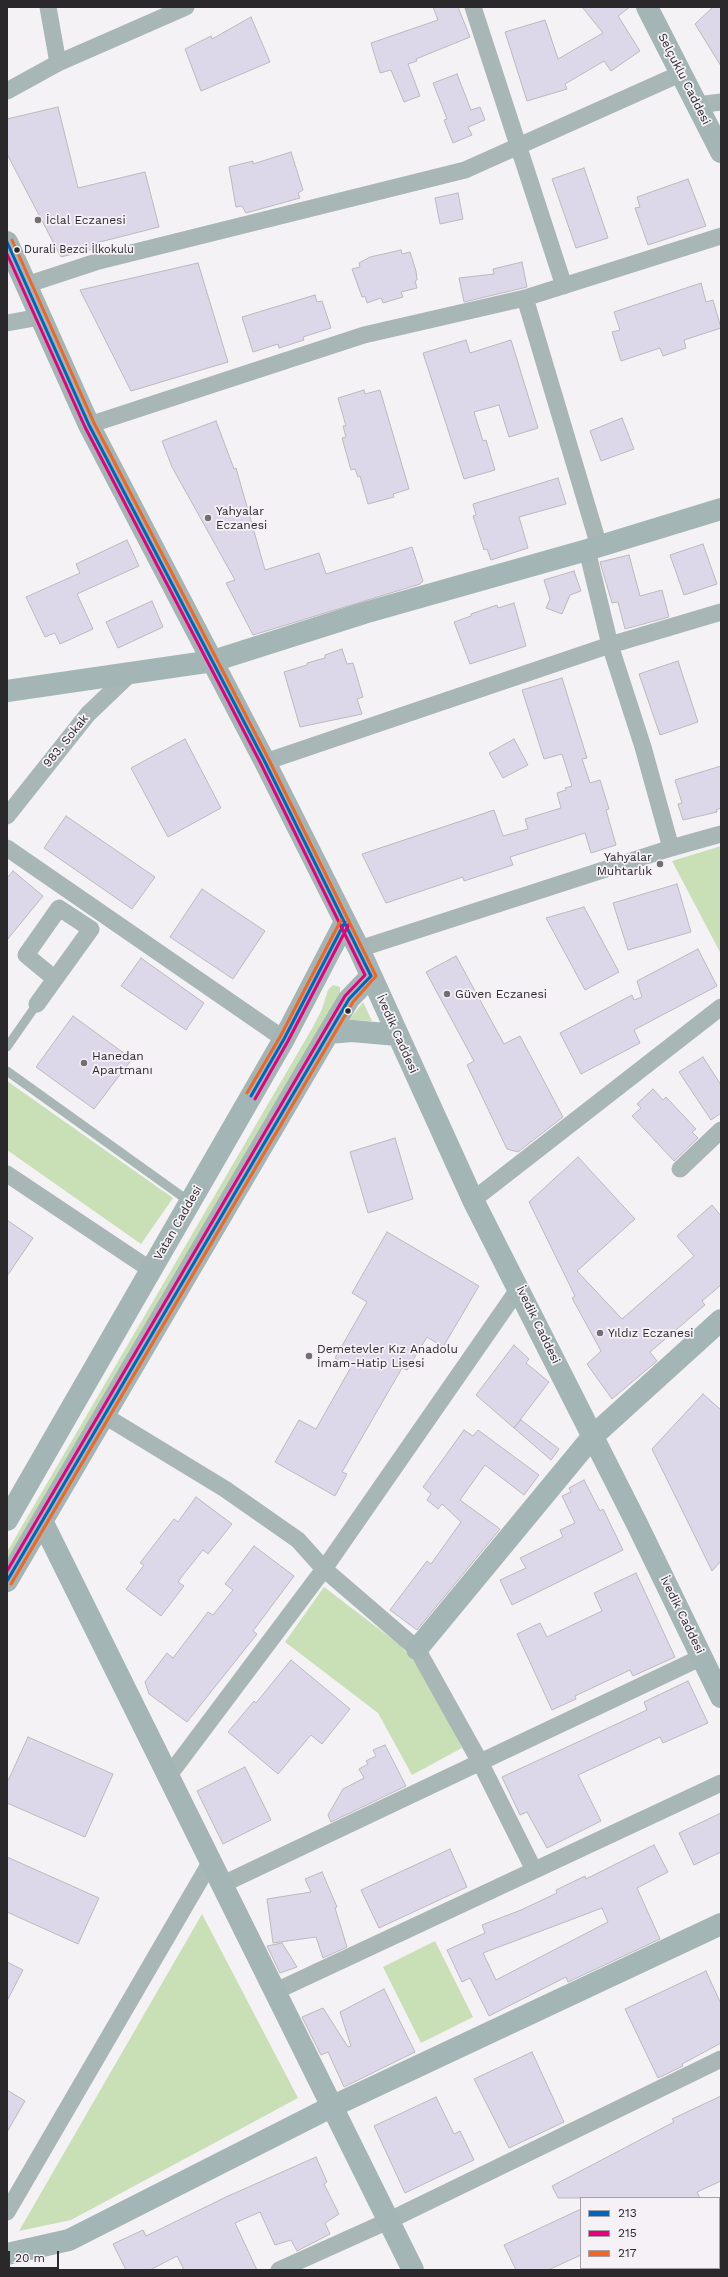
<!DOCTYPE html>
<meta charset="utf-8">
<style>
body{margin:0}
#map{position:relative;width:728px;height:2277px;overflow:hidden;background:#f5f2f6;font-family:"Work Sans",sans-serif}
canvas{display:block}
.frame{position:absolute;inset:0;border:8px solid #2a282a;pointer-events:none}
.legend{position:absolute;left:580px;top:2197px;width:140px;height:72px;box-sizing:border-box;background:#f6f1f7;border:1px solid #a4a1a5;margin:0;padding:5px 7px;list-style:none;font-size:12px;color:#2a282a}
.legend li{display:flex;align-items:center;gap:8px;height:20px}
.legend b{width:20px;border:1px solid #a4a1a5}
.scale{position:absolute;left:8px;top:2251px;width:51px;height:18px;box-sizing:border-box;border:2px solid #2a282a;border-top:0;padding-left:5px;font-size:12px;line-height:14px;white-space:nowrap;color:#2a282a;-webkit-text-stroke:3px #f6f1f7;paint-order:stroke}
</style>
<div id="map">
<canvas width="728" height="2277"></canvas>
<div class="frame"></div>
<ul class="legend">
<li><b style="height:5px;background:#0065bd"></b>213</li>
<li><b style="height:5px;background:#e5007d"></b>215</li>
<li><b style="height:5px;background:#f26522"></b>217</li>
</ul>
<div class="scale">20 m</div>
</div>
<script>
const c = document.querySelector('canvas').getContext('2d');
c.lineJoin = 'round';
function fillPath(path, color) { c.fillStyle = color; c.fill(path, 'evenodd'); }
const toPath = rows => new Path2D(rows.map(r => 'M' + r).join(''));
function stroke(path, color, width, dash) { c.strokeStyle = color; c.lineWidth = width; c.lineCap = dash ? 'butt' : 'round'; c.setLineDash(dash || []); c.stroke(path); }
function label(font, color, halo, rows, align = 'center') {
  c.font = font + ' "Work Sans",sans-serif'; c.lineWidth = 3.5; c.setLineDash([]); c.textBaseline = 'middle'; c.strokeStyle = halo; c.fillStyle = color; for (const [text, x, y, turn = 0] of rows) {
    c.save(); c.translate(x, y); c.rotate((+turn || 0) * Math.PI / 180); c.textAlign = isNaN(turn) ? turn : align; if (halo) c.strokeText(text, 0, 0); c.fillText(text, 0, 0); c.restore();
  }
}
fillPath(toPath([
 [721,846,721,954,672,861],
 [333,985,340,987,340,995,7,1562,7,1552,314,1025,322,1009,328,990],
 [363,1002,372,1021,349,1020],
 [7,1081,173,1198,141,1244,7,1150],
 [324,1587,400,1645,420,1668,462,1748,412,1775,378,1713,285,1642],
 [202,1914,298,2098,71,2220,19,2231],
 [435,1941,473,2017,421,2043,383,1967]
]), '#c9dfb5');
const building = toPath([
 [433,7,458,7,470,37,416,59,417,61,408,64,420,96,404,102,391,70,380,73,371,43,438,20,433,7],
 [582,7,630,7,618,16,640,51,611,71,604,61,565,84,567,89,527,101,505,32,545,20,558,59,603,33,582,7],
 [713,7,721,7,721,66,695,24,713,7],
 [251,17,270,62,201,91,185,49,211,36,212,39,251,17],
 [457,74,471,110,480,107,485,120,468,127,472,135,453,143,444,120,447,119,433,83,457,74],
 [58,107,78,188,145,172,159,227,92,244,93,249,61,257,7,154,7,119,58,107],
 [291,152,303,190,298,193,300,198,246,213,242,206,236,207,229,167,253,161,253,164,291,152],
 [584,168,608,238,576,248,552,179,584,168],
 [688,179,706,226,648,245,635,208,640,207,637,197,688,179],
 [458,193,463,219,440,224,435,198,458,193],
 [401,250,402,254,410,252,416,271,417,280,415,281,417,288,401,292,403,297,383,303,381,298,367,303,365,296,362,297,352,269,360,267,359,263,370,257,401,250],
 [522,262,527,287,464,302,459,278,494,274,493,269,522,262],
 [198,263,228,362,131,391,80,290,198,263],
 [701,283,706,302,713,300,721,328,684,340,686,348,663,356,660,348,621,361,612,332,620,330,614,312,701,283],
 [315,295,317,302,322,301,331,328,303,337,304,340,279,348,278,344,253,352,242,317,315,295],
 [466,340,470,353,511,340,538,428,509,437,499,405,474,412,483,441,486,440,495,470,464,479,423,353,466,340],
 [364,390,365,394,380,390,409,489,393,494,394,497,368,504,360,476,358,477,355,469,351,470,342,438,346,437,343,426,346,426,338,398,364,390],
 [622,418,634,449,601,461,590,431,622,418],
 [216,421,234,469,236,468,265,570,319,553,326,574,412,547,423,581,420,584,253,635,226,583,235,580,172,467,162,441,216,421],
 [558,478,566,504,519,517,528,548,491,560,487,549,484,550,473,516,476,515,473,504,558,478],
 [127,540,139,566,77,594,93,629,60,644,55,633,45,637,26,597,80,573,76,564,127,540],
 [703,544,717,584,684,595,670,555,703,544],
 [629,555,640,596,662,590,669,617,625,629,618,602,612,603,600,562,629,555],
 [574,571,581,591,570,595,562,614,546,608,550,599,544,580,574,571],
 [152,601,163,627,118,648,106,622,152,601],
 [514,603,526,646,470,664,454,622,471,616,471,614,497,605,498,608,514,603],
 [342,649,347,664,353,663,363,697,357,699,362,714,300,727,284,672,307,665,307,663,325,658,325,655,342,649],
 [678,661,698,722,660,735,639,674,678,661],
 [562,678,587,758,582,759,590,783,600,780,609,809,606,810,616,845,591,853,585,833,510,857,513,865,464,881,463,877,386,903,362,854,494,810,503,836,528,829,525,819,561,808,557,793,566,790,565,788,572,786,562,754,544,759,522,690,562,678],
 [185,739,221,808,168,837,131,768,185,739],
 [514,739,528,765,503,778,489,753,514,739],
 [721,766,721,808,716,810,717,812,683,820,678,804,682,803,675,780,721,766],
 [66,816,155,877,132,909,44,848,66,816],
 [13,871,43,896,7,940,7,878,13,871],
 [677,884,691,932,628,950,613,903,677,884],
 [202,889,265,931,233,979,170,937,202,889],
 [584,907,619,972,585,990,546,918,584,907],
 [698,949,717,986,634,1030,640,1043,581,1074,560,1033,632,995,634,1000,642,997,637,981,698,949],
 [456,956,504,1044,520,1036,563,1117,518,1152,507,1149,467,1065,474,1061,426,972,456,956],
 [141,958,204,1003,186,1030,121,986,141,958],
 [73,1016,132,1059,94,1109,36,1067,73,1016],
 [703,1057,721,1085,721,1113,711,1120,679,1072,703,1057],
 [653,1089,663,1100,666,1097,696,1129,692,1132,698,1138,674,1161,632,1116,641,1108,637,1104,653,1089],
 [395,1138,413,1199,368,1213,350,1152,395,1138],
 [578,1157,635,1219,577,1271,622,1319,694,1256,677,1236,712,1205,721,1216,721,1285,702,1301,705,1305,650,1352,657,1361,612,1399,587,1364,601,1351,572,1298,575,1296,529,1202,578,1157],
 [7,1220,33,1238,7,1276,7,1220],
 [387,1232,479,1286,443,1347,427,1337,407,1370,402,1368,342,1472,347,1474,335,1496,275,1462,299,1420,316,1429,351,1367,335,1358,367,1302,352,1293,387,1232],
 [514,1345,529,1359,526,1363,549,1382,514,1428,476,1395,514,1345],
 [703,1394,721,1410,721,1561,712,1571,652,1449,703,1394],
 [521,1420,559,1449,551,1460,514,1428,521,1420],
 [464,1430,473,1436,478,1430,539,1475,524,1495,485,1465,460,1500,500,1529,417,1630,390,1610,427,1561,431,1564,461,1522,442,1504,438,1509,427,1500,431,1494,423,1487,464,1430],
 [584,1480,600,1511,603,1509,623,1550,512,1605,500,1580,526,1568,520,1558,563,1537,560,1530,575,1523,562,1496,571,1492,569,1488,584,1480],
 [196,1497,232,1524,208,1554,203,1550,183,1575,178,1582,184,1586,161,1616,126,1589,144,1565,140,1563,174,1519,178,1522,196,1497],
 [254,1546,294,1576,253,1631,257,1634,187,1722,149,1694,145,1682,167,1653,173,1658,208,1612,213,1615,233,1590,225,1584,254,1546],
 [636,1573,675,1657,633,1676,630,1670,575,1696,576,1699,552,1710,517,1634,540,1623,547,1637,602,1611,594,1593,636,1573],
 [291,1660,350,1709,322,1744,311,1735,278,1774,228,1732,254,1701,256,1703,291,1660],
 [688,1681,708,1723,663,1743,660,1737,578,1775,601,1821,547,1848,527,1812,520,1815,502,1777,647,1710,644,1702,688,1681],
 [28,1737,113,1774,85,1837,7,1803,7,1783,28,1737],
 [385,1745,406,1786,331,1822,328,1815,343,1789,364,1778,359,1769,368,1764,366,1761,376,1756,373,1750,385,1745],
 [245,1767,271,1820,223,1844,197,1791,245,1767],
 [721,1813,721,1852,694,1865,679,1833,721,1813],
 [654,1845,668,1872,637,1888,660,1939,568,1982,566,1977,489,2016,470,1978,462,1982,447,1950,485,1933,482,1925,521,1910,557,1893,556,1890,585,1876,586,1879,654,1845],
 [602,1908,608,1922,496,1980,483,1953,602,1908],
 [450,1849,467,1887,379,1928,361,1890,450,1849],
 [7,1857,99,1898,78,1944,7,1912,7,1857],
 [322,1872,337,1907,335,1908,347,1947,323,1958,316,1937,273,1943,267,1899,311,1892,305,1879,322,1872],
 [282,1943,297,1967,280,1973,267,1946,282,1943],
 [7,1962,23,1970,7,2001,7,1962],
 [706,1971,721,2004,721,2043,682,2064,683,2066,658,2078,625,2009,706,1971],
 [384,1989,415,2052,344,2087,328,2052,321,2055,302,2017,323,2008,348,2047,351,2046,340,2012,384,1989],
 [532,2052,564,2122,509,2148,474,2079,532,2052],
 [7,2090,25,2101,7,2132,7,2090],
 [721,2096,721,2181,697,2192,700,2198,558,2198,552,2186,674,2122,672,2119,721,2096],
 [436,2097,454,2134,460,2131,474,2160,405,2193,374,2126,436,2097],
 [316,2157,327,2182,324,2184,339,2214,325,2223,330,2234,297,2251,291,2240,275,2245,260,2212,235,2223,257,2270,184,2270,177,2256,150,2270,126,2270,113,2244,143,2230,146,2236,226,2197,316,2157],
 [581,2209,581,2255,548,2270,516,2270,504,2245,581,2209]
]);
fillPath(building, '#dcd8ea');
stroke(building, '#bbb9bc', 1);
stroke(toPath([
 [7,1047,37,1004],
 [7,1071,190,1202]
]), '#a8b6b6', 9);
stroke(toPath([
 [48,7,58,63],
 [473,7,564,286],
 [7,91,58,63,186,7],
 [697,105,721,102],
 [26,285,99,261,465,170,682,73],
 [525,298,599,546],
 [7,323,40,317],
 [89,425,364,335,525,298,721,236],
 [587,550,610,645,643,747,671,848],
 [265,762,610,645,721,612],
 [7,816,88,714,132,672],
 [7,848,284,1039],
 [359,949,671,848,721,834],
 [37,1004,91,929,59,908,26,955,55,979],
 [680,1169,721,1130],
 [7,1174,151,1270],
 [473,1200,721,1007],
 [105,1416,225,1489,298,1540,324,1569,417,1649,480,1762,534,1870],
 [167,1778,324,1569,519,1288],
 [221,1885,702,1657],
 [274,1992,721,1783],
 [7,2212,210,1863],
 [279,2270,388,2221,721,2059]
]), '#a8b6b6', 17);
stroke(toPath([
 [647,7,721,152],
 [7,242,89,425,265,762,359,949,473,1200,638,1526,721,1697],
 [7,691,213,661,364,613,587,550,721,509],
 [329,1033,352,1031,397,1035],
 [7,1520,284,1039,345,922],
 [43,1523,413,2270],
 [7,1581,322,1044,349,999,371,976],
 [417,1649,593,1436,721,1320],
 [719,2220,721,2219],
 [7,2254,69,2240,331,2107,721,1924],
 [613,2270,617,2268]
]), '#a3b5b5', 22);
stroke(toPath([
 [7,242,89,425,265,762,371,976,349,999,7,1581],
 [251,1096,284,1039,345,922]
]), '#0065bd', 3);
stroke(toPath([
 [7,254,85,427,261,764,365,975,345,996,7,1571],
 [255,1099,288,1041,349,924]
]), '#e5007d', 3);
stroke(toPath([
 [247,1093,280,1037,341,920],
 [11,1584,353,1002,376,976,269,760,94,423,12,240]
]), '#f26522', 3);
for (const [x, y, r, color] of [
 [38,220,4,"#716f71"],
 [17,250,3.5,"#2a282a"],
 [208,518,4,"#716f71"],
 [660,864,4,"#716f71"],
 [447,994,4,"#716f71"],
 [348,1011,3.5,"#2a282a"],
 [84,1063,4,"#716f71"],
 [600,1333,4,"#716f71"],
 [309,1356,4,"#716f71"]
]) { const dot = new Path2D(); dot.arc(x, y, r, 0, 2 * Math.PI); c.fillStyle = color; c.fill(dot); stroke(dot, '#f6f1f7', 1.5); }
label('11px', '#2a282a', '#f6f1f7', [
 ["Durali Bezci İlkokulu",24,250]
], 'left');
label('12px', '#2a282a', '#f6f1f7', [
 ["Selçuklu Caddesi",684,79,63],
 ["983. Sokak",66,741,-51],
 ["İvedik Caddesi",397,1034,66],
 ["Vatan Caddesi",178,1223,-60],
 ["İvedik Caddesi",538,1325,64],
 ["İvedik Caddesi",682,1615,64]
]);
label('12px', '#2a282a', '#f6f1f7', [
 ["İclal Eczanesi",46,220],
 ["Yahyalar",216,511],
 ["Eczanesi",216,525],
 ["Yahyalar",652,857,"right"],
 ["Muhtarlık",652,871,"right"],
 ["Güven Eczanesi",455,994],
 ["Hanedan",92,1056],
 ["Apartmanı",92,1070],
 ["Yıldız Eczanesi",608,1333],
 ["Demetevler Kız Anadolu",317,1349],
 ["İmam-Hatip Lisesi",317,1363]
], 'left');
</script>
